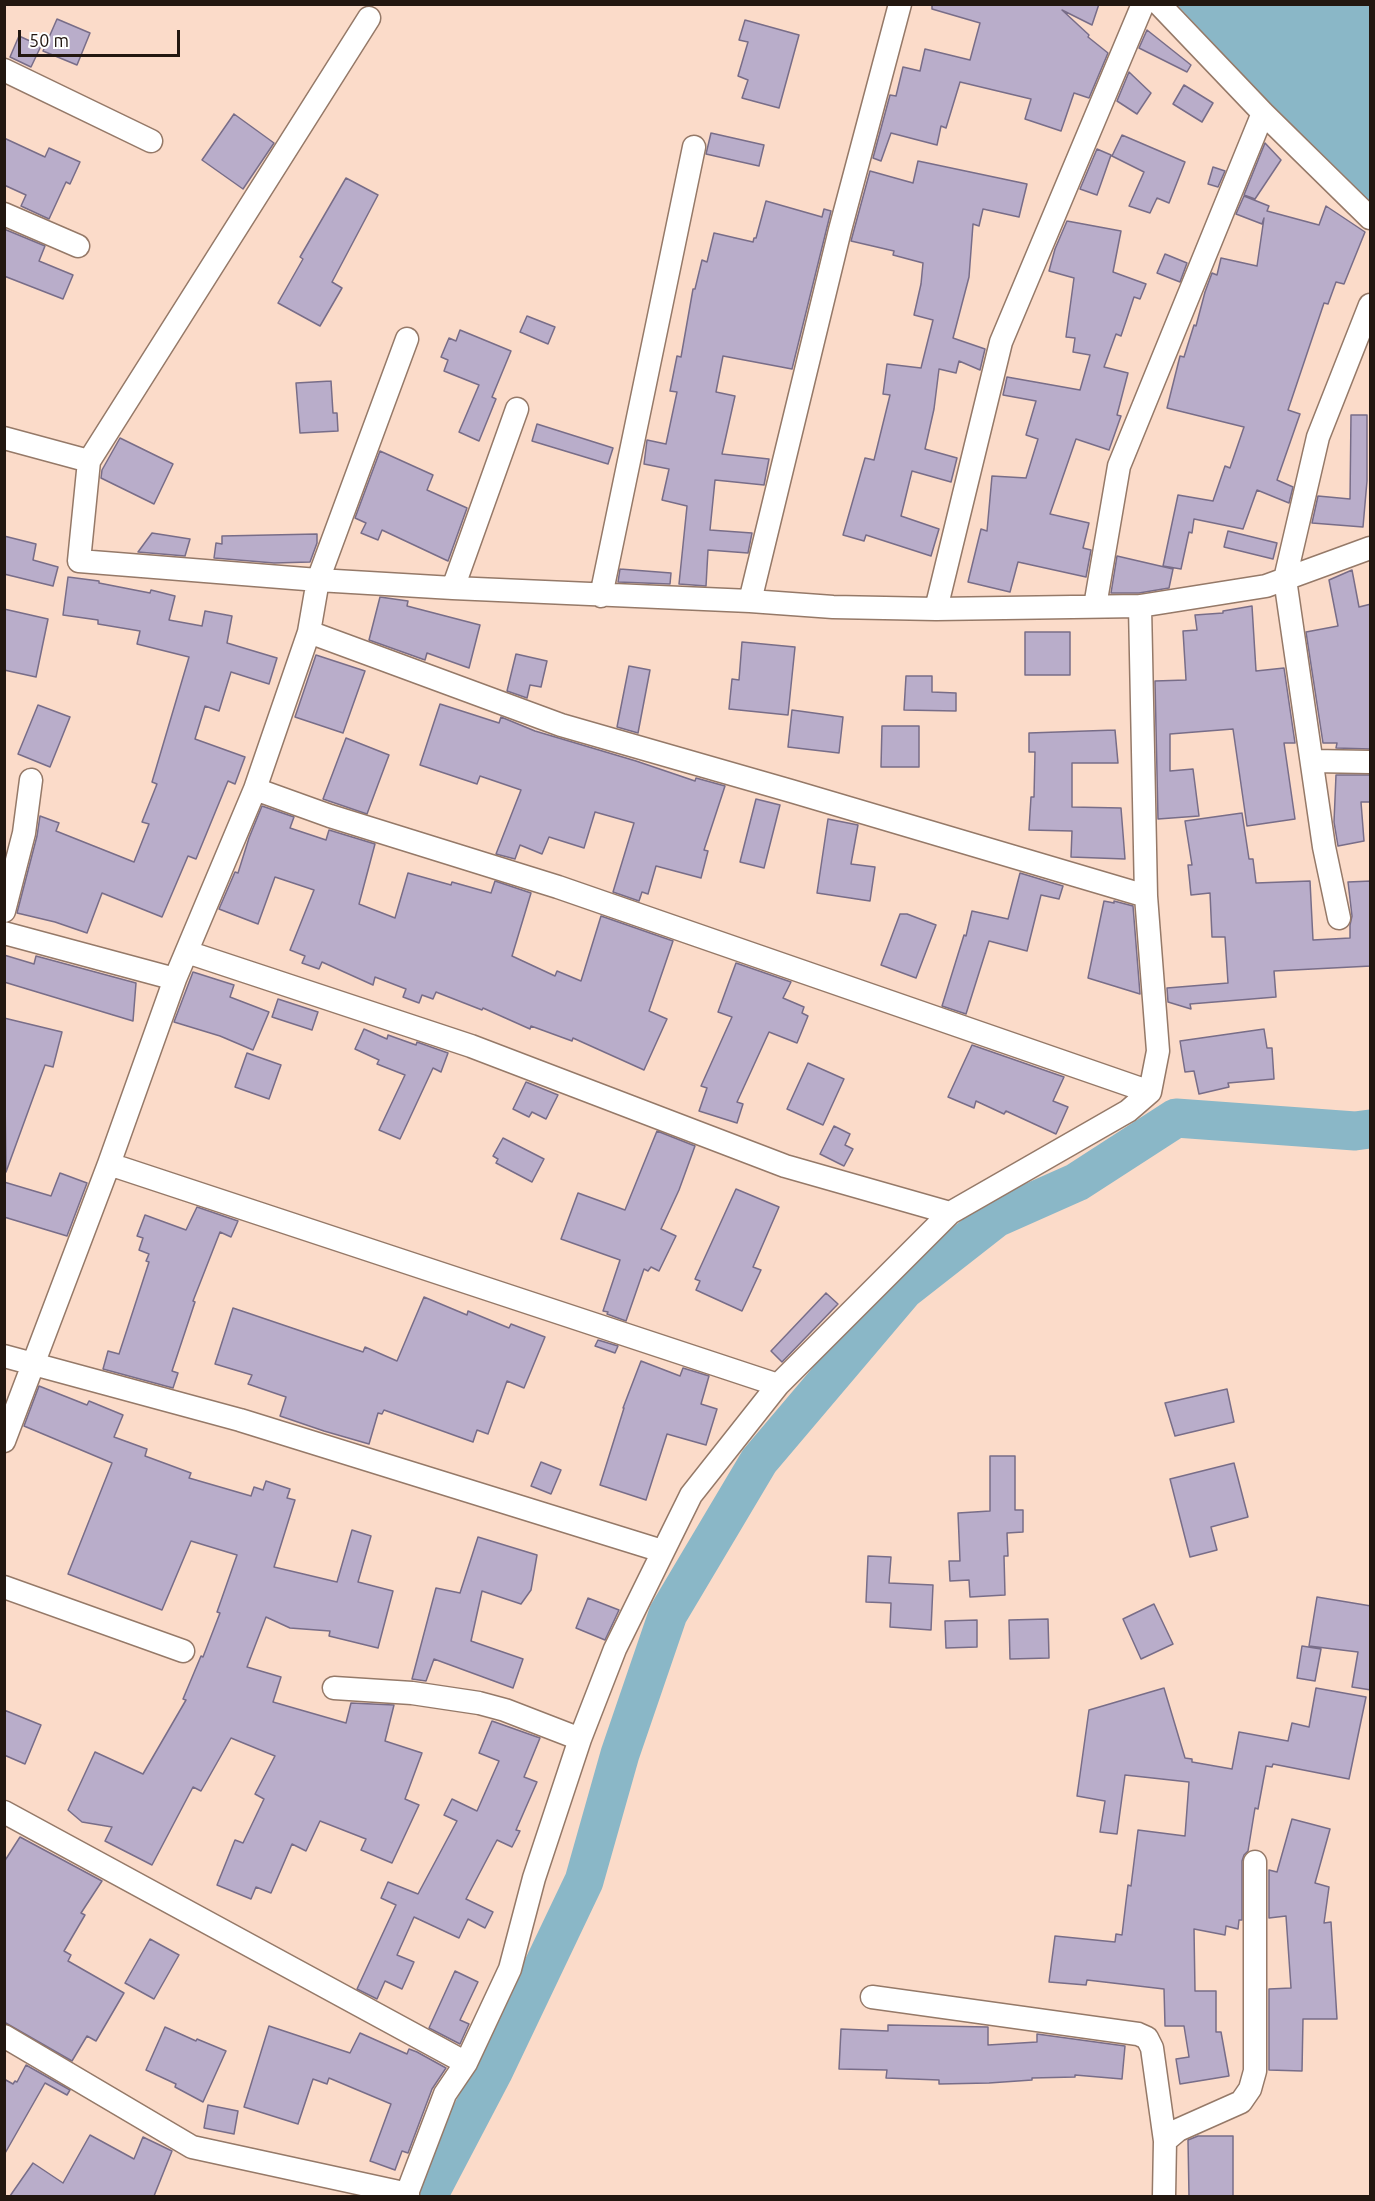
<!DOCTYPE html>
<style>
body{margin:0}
#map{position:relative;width:1375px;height:2201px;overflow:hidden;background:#fbdbc9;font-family:Ubuntu,sans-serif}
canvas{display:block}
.frame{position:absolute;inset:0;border:6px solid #221710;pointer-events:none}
.scale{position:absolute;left:18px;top:30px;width:162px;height:27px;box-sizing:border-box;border:3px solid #221710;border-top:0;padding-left:8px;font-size:18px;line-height:21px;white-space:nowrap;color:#221710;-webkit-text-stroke:4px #fff;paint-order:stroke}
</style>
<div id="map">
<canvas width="1375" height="2201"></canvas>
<div class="frame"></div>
<div class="scale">50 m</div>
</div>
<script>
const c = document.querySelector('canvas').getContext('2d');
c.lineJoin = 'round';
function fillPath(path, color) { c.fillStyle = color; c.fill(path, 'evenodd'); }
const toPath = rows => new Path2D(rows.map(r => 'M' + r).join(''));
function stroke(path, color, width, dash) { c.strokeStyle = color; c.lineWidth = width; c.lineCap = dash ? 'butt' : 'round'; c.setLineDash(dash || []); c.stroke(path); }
fillPath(toPath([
 [1177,5,1370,5,1370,203,1309,145]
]), '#8ab7c7');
stroke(toPath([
 [428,2196,493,2072,584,1881,620,1754,668,1614,759,1461,904,1290,996,1218,1077,1182,1176,1118,1355,1131,1370,1129]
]), '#8ab7c7', 39);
const building = toPath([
 [932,4,1099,4,1092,25,1062,10,1089,35,1088,37,1108,53,1089,98,1074,93,1061,131,1025,119,1031,99,960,82,946,128,941,126,937,145,891,133,881,161,873,158,890,95,896,96,903,67,920,71,925,49,970,60,980,23,932,9,932,4],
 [57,19,90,33,77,65,43,51,57,19],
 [745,20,799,35,779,108,742,98,748,80,738,76,748,42,739,40,745,20],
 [1147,30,1191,65,1187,72,1139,48,1147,30],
 [19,36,41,46,31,67,10,57,19,36],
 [1129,72,1151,93,1137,114,1117,101,1129,72],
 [1184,85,1213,103,1202,122,1173,104,1184,85],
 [234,114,274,143,243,189,202,160,234,114],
 [711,133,764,145,759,166,706,154,711,133],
 [1122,135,1185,162,1169,203,1157,198,1150,213,1129,206,1144,172,1112,156,1122,135],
 [4,138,45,157,49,148,80,162,70,184,66,182,49,219,21,206,26,195,4,185,4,138],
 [1265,143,1281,160,1255,199,1244,195,1265,143],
 [1097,149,1111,155,1097,195,1080,189,1097,149],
 [918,161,1027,184,1019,217,983,209,979,226,973,224,969,277,953,338,985,349,980,370,959,361,956,373,939,369,934,409,925,449,957,458,951,482,912,471,901,516,939,529,931,556,866,535,864,541,843,535,865,458,874,460,890,395,883,394,887,364,921,368,933,320,914,315,921,284,923,263,893,255,894,251,851,241,870,171,913,183,918,161],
 [1213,167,1225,171,1218,187,1208,184,1213,167],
 [346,178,378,195,332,282,342,288,320,326,278,303,303,259,300,257,346,178],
 [1244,196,1269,206,1267,211,1319,225,1326,206,1365,232,1344,284,1336,282,1328,304,1324,303,1288,410,1300,414,1277,480,1293,487,1289,503,1257,490,1243,529,1194,519,1192,533,1189,532,1181,569,1163,566,1178,495,1213,501,1225,466,1230,468,1244,427,1167,408,1180,356,1184,357,1194,325,1196,326,1205,292,1212,273,1217,275,1221,258,1257,266,1264,218,1262,224,1236,214,1244,196],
 [766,201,822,217,824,209,831,211,792,369,723,356,716,392,735,396,722,454,769,459,764,485,715,480,710,530,752,533,748,553,708,550,706,586,679,584,687,506,662,500,669,469,644,464,647,440,666,444,677,392,670,391,677,356,681,357,693,289,695,289,702,260,707,262,714,233,753,242,754,238,756,238,766,201],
 [1067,221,1121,231,1113,272,1146,284,1140,299,1134,297,1121,336,1116,334,1104,367,1128,373,1117,415,1121,416,1109,450,1076,439,1050,514,1089,523,1083,548,1091,550,1086,577,1018,562,1010,592,968,582,981,529,987,531,992,476,1026,478,1038,439,1026,435,1036,401,1003,395,1007,377,1080,390,1090,355,1073,352,1075,338,1066,337,1074,278,1049,271,1055,249,1067,221],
 [4,229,45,246,39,261,73,275,63,299,4,276,4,229],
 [1165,254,1187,263,1180,282,1157,273,1165,254],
 [527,316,555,327,548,344,520,332,527,316],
 [460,330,511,351,492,397,496,399,479,441,459,432,479,385,444,371,448,360,441,357,449,338,456,341,460,330],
 [331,381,333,413,337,413,338,431,300,433,296,383,331,381],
 [1351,415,1367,415,1367,481,1363,527,1312,523,1318,496,1350,499,1351,415],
 [537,424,613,448,608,464,532,441,537,424],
 [120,438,173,464,154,504,101,478,102,470,120,438],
 [380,451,433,475,427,490,467,508,448,561,382,530,378,540,361,533,366,523,355,518,380,451],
 [1228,531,1277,543,1273,559,1224,547,1228,531],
 [152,533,190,539,185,556,138,552,152,533],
 [317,534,317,543,310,562,274,563,214,558,216,543,222,544,222,536,317,534],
 [4,536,36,544,33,560,58,567,53,586,4,574,4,536],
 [1117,556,1173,569,1169,588,1139,593,1111,593,1117,556],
 [620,569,671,573,670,584,618,582,620,569],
 [1352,570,1359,607,1371,604,1371,749,1336,748,1337,743,1323,743,1306,632,1338,626,1329,580,1352,570],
 [68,577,99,581,99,583,150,593,151,590,175,596,169,620,202,626,205,611,232,616,227,643,277,658,269,684,231,672,219,711,205,706,195,739,245,757,235,784,228,781,196,859,188,856,162,917,102,893,87,933,55,922,17,913,37,836,40,816,59,823,56,831,134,862,149,824,142,822,157,784,152,782,189,657,137,644,140,631,98,624,98,620,63,615,68,577],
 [380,597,408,601,407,606,480,625,469,668,427,653,425,660,369,640,380,597],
 [1252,606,1256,671,1284,668,1295,743,1284,743,1295,819,1247,826,1233,729,1170,734,1170,771,1193,769,1199,816,1158,819,1155,681,1186,680,1183,631,1197,630,1195,615,1223,613,1223,611,1252,606],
 [4,609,48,619,36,677,4,670,4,609],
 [1025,632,1070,632,1070,675,1025,675,1025,632],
 [742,642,795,647,788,715,729,709,732,679,739,680,742,642],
 [516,654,547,661,541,687,530,685,527,698,507,691,516,654],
 [316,655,365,671,343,733,295,717,316,655],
 [629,666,650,670,638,733,617,727,629,666],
 [906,676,932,676,932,692,956,693,956,711,904,710,906,676],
 [440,704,499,723,501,717,535,731,636,761,695,781,696,778,725,786,704,850,708,851,701,878,656,866,648,894,642,892,639,901,613,892,634,823,595,812,584,848,549,837,542,854,520,845,515,859,496,854,521,790,480,776,477,784,420,765,440,704],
 [38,705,70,717,50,767,18,754,38,705],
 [792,710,843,717,839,753,788,747,792,710],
 [882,726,919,726,919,767,881,767,882,726],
 [1115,730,1118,763,1072,763,1072,807,1121,808,1125,859,1071,857,1072,831,1029,830,1031,797,1034,797,1035,752,1029,752,1029,733,1115,730],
 [346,738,389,755,367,814,323,799,346,738],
 [1336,775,1371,775,1371,802,1361,802,1364,841,1338,846,1334,822,1336,775],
 [756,799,780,805,764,868,740,862,756,799],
 [262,806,294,817,290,828,326,840,329,830,375,844,359,904,395,918,408,873,451,885,452,882,491,893,495,881,531,893,512,956,555,976,557,971,581,981,601,916,673,941,649,1011,667,1019,644,1070,573,1038,572,1041,531,1026,530,1029,483,1008,482,1010,436,992,433,999,422,995,419,1003,403,997,406,989,375,977,373,985,322,962,319,969,302,963,305,956,290,950,314,890,275,877,258,924,219,909,235,872,238,873,249,838,262,806],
 [1242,813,1249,859,1253,859,1256,883,1310,881,1313,940,1350,938,1350,925,1352,916,1348,882,1371,881,1371,966,1274,971,1276,997,1190,1004,1191,1009,1168,1002,1167,988,1228,983,1225,937,1212,937,1210,893,1191,895,1188,865,1192,865,1185,821,1242,813],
 [828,819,858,825,851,864,875,867,870,901,817,893,828,819],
 [1020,873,1063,886,1059,899,1041,895,1027,951,989,941,966,1014,942,1006,964,935,966,936,972,911,1008,919,1020,873],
 [1104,901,1114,903,1114,901,1133,906,1140,994,1088,978,1104,901],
 [900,914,907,914,936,925,916,978,881,965,900,914],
 [4,955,34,964,36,956,136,983,133,1021,4,982,4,955],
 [736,963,791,982,783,998,804,1007,802,1013,808,1016,797,1043,769,1032,737,1102,743,1104,737,1123,699,1111,707,1088,701,1086,732,1017,718,1012,736,963],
 [193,972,234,985,230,997,269,1012,253,1050,220,1036,174,1022,193,972],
 [278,999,318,1012,312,1030,272,1017,278,999],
 [4,1018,62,1032,53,1067,45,1065,6,1172,4,1018],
 [364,1029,387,1039,388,1035,416,1045,417,1042,448,1053,441,1072,433,1068,400,1139,379,1130,405,1075,377,1064,379,1060,355,1049,364,1029],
 [1264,1029,1267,1048,1272,1048,1274,1079,1228,1083,1229,1087,1199,1094,1194,1071,1185,1072,1180,1041,1264,1029],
 [972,1045,1064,1077,1053,1101,1068,1107,1056,1134,1006,1111,1004,1114,976,1101,974,1108,948,1097,972,1045],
 [247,1053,281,1065,269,1099,235,1087,247,1053],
 [808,1063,844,1079,823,1125,787,1109,808,1063],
 [526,1082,558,1095,546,1119,532,1112,529,1117,513,1109,526,1082],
 [834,1126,850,1134,845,1145,853,1149,844,1166,820,1154,834,1126],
 [657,1131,695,1146,679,1190,661,1229,676,1236,659,1271,651,1267,648,1271,644,1269,626,1321,607,1314,608,1312,603,1311,620,1260,561,1239,578,1193,625,1210,657,1131],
 [503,1138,544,1159,532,1182,496,1163,498,1159,493,1156,503,1138],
 [60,1173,87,1183,67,1236,4,1217,4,1182,51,1196,60,1173],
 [736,1189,779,1207,753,1267,761,1270,742,1311,696,1290,700,1281,695,1279,736,1189],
 [197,1207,238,1221,231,1237,220,1232,193,1301,195,1302,172,1371,178,1373,173,1388,103,1369,108,1351,119,1354,149,1262,146,1261,149,1254,139,1250,143,1238,137,1236,145,1215,186,1230,197,1207],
 [826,1293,838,1304,782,1362,771,1351,826,1293],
 [424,1297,467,1315,468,1311,509,1328,511,1324,545,1337,524,1388,507,1381,488,1434,477,1430,473,1442,384,1410,382,1414,378,1413,369,1444,324,1431,280,1416,286,1397,248,1384,252,1375,215,1364,233,1308,363,1352,365,1347,397,1361,424,1297],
 [598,1340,618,1346,615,1353,595,1346,598,1340],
 [641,1361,680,1376,683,1368,709,1376,701,1404,717,1409,706,1445,667,1434,646,1500,600,1485,624,1408,623,1408,641,1361],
 [39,1386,87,1405,89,1401,123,1415,114,1437,147,1449,145,1456,191,1473,189,1478,251,1496,254,1487,263,1490,266,1481,290,1489,287,1498,295,1500,274,1567,337,1582,352,1530,371,1536,358,1582,393,1591,378,1648,329,1636,330,1631,290,1628,266,1617,247,1667,281,1677,273,1702,346,1723,351,1703,394,1705,385,1741,422,1753,405,1799,419,1805,392,1863,361,1850,366,1839,320,1821,306,1851,292,1844,271,1893,256,1887,251,1899,217,1885,235,1840,243,1843,264,1799,255,1794,275,1756,231,1738,201,1791,193,1787,152,1865,105,1841,112,1827,82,1822,68,1810,95,1752,143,1774,186,1700,183,1699,201,1656,203,1657,220,1613,217,1612,237,1555,191,1541,162,1610,68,1574,112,1463,24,1426,39,1386],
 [1227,1389,1234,1422,1175,1436,1165,1403,1227,1389],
 [990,1456,1015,1456,1015,1510,1023,1510,1023,1532,1007,1533,1008,1556,1004,1556,1005,1595,970,1597,969,1580,950,1581,949,1561,960,1561,958,1513,990,1511,990,1456],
 [541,1462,561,1470,551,1494,531,1486,541,1462],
 [1234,1463,1248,1517,1211,1527,1217,1550,1190,1557,1170,1479,1234,1463],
 [478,1537,537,1555,531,1590,521,1604,482,1591,471,1641,523,1659,513,1688,434,1659,426,1681,412,1679,436,1588,460,1593,478,1537],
 [868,1556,891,1557,889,1583,933,1585,931,1630,890,1627,891,1603,866,1602,868,1556],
 [1317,1597,1371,1606,1371,1690,1352,1687,1358,1652,1309,1646,1317,1597],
 [588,1598,619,1610,605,1640,576,1628,588,1598],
 [1154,1604,1173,1644,1141,1659,1123,1619,1154,1604],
 [1048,1619,1049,1658,1010,1659,1009,1620,1048,1619],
 [977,1620,977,1647,946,1648,945,1621,977,1620],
 [1302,1646,1321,1649,1315,1681,1297,1678,1302,1646],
 [1164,1688,1185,1758,1192,1759,1192,1762,1232,1769,1239,1732,1288,1741,1292,1723,1309,1727,1316,1688,1366,1697,1349,1779,1273,1764,1272,1767,1266,1766,1258,1809,1255,1808,1248,1851,1244,1855,1242,1861,1242,1920,1239,1920,1238,1929,1226,1926,1225,1935,1194,1929,1195,1991,1216,1991,1216,2032,1221,2032,1229,2076,1180,2084,1176,2059,1189,2057,1184,2026,1165,2026,1164,1989,1087,1980,1086,1985,1049,1982,1055,1936,1115,1942,1116,1934,1122,1935,1128,1885,1131,1886,1138,1830,1185,1836,1189,1782,1125,1775,1117,1834,1100,1832,1105,1801,1077,1796,1089,1710,1164,1688],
 [4,1710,41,1725,25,1764,4,1755,4,1710],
 [492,1721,540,1738,524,1777,537,1782,516,1830,520,1831,512,1847,497,1840,466,1899,493,1912,485,1928,468,1919,459,1938,414,1917,397,1955,414,1962,402,1989,385,1981,377,1999,357,1989,396,1905,381,1898,388,1882,418,1894,457,1821,444,1815,452,1799,477,1811,499,1761,479,1753,492,1721],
 [1292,1819,1330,1829,1315,1883,1329,1887,1324,1923,1331,1922,1337,2019,1303,2019,1302,2071,1269,2070,1269,1989,1291,1988,1286,1916,1269,1918,1269,1870,1277,1872,1292,1819],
 [20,1837,102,1881,81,1913,85,1915,64,1951,71,1955,68,1961,124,1993,96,2041,87,2036,72,2061,4,2022,4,1862,20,1837],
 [150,1939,179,1955,154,1999,125,1983,150,1939],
 [455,1971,478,1982,460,2020,469,2024,460,2044,429,2028,455,1971],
 [888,2025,988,2027,988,2045,1037,2042,1037,2034,1125,2046,1122,2079,1075,2075,1075,2077,1032,2078,1032,2080,989,2083,939,2084,939,2080,886,2078,887,2070,839,2069,841,2029,888,2031,888,2025],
 [269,2026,350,2053,360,2033,407,2054,409,2049,417,2052,446,2068,432,2089,408,2153,402,2151,395,2170,370,2161,391,2104,329,2078,327,2084,313,2079,298,2124,244,2107,269,2026],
 [165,2027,196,2041,197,2039,226,2051,203,2102,175,2087,176,2084,146,2070,165,2027],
 [26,2065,70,2090,67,2095,45,2083,4,2155,4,2079,13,2084,15,2081,17,2082,26,2065],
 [208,2105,238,2111,234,2134,204,2128,208,2105],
 [90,2135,134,2159,143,2137,172,2151,154,2196,10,2196,33,2163,63,2183,90,2135],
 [1198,2136,1233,2136,1233,2196,1189,2196,1188,2140,1198,2136]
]);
fillPath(building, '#b9adca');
stroke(building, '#786d88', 1.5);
const minor = toPath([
 [1159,4,1263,113,1370,218],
 [4,70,151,141],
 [4,214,78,246],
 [4,438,89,461,79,561,318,580,453,588,750,601,833,607,936,609,1140,606,1266,586,1370,548],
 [89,461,369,18],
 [453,588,517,409],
 [601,596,694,147],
 [750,601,840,230,900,4],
 [1095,606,1119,466,1263,113],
 [936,609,1001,342,1143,4],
 [309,632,561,725,791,791,1146,896],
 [1313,761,1370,762],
 [255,789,330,816,558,887,1150,1092],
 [4,911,24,833,31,780],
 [1339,918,1324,847,1285,579,1318,437,1370,305],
 [4,933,175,979],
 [187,952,471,1046,785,1166,950,1213],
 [109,1164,778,1385],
 [4,1356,240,1420,662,1551],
 [4,1441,109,1164,175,979,255,789,309,632,318,580,407,339],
 [4,1587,183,1651],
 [334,1688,412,1693,479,1703,505,1710,580,1739],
 [4,1812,466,2063],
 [872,1997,1138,2034,1147,2038,1152,2048,1165,2141],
 [4,2036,192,2147,408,2194],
 [406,2196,445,2094,466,2063,510,1969,534,1878,580,1739,615,1649,691,1495,778,1385,950,1213,1128,1111,1150,1092,1158,1051,1146,896,1140,606],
 [1164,2196,1165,2141,1178,2130,1241,2102,1250,2089,1255,2071,1255,1862]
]);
stroke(minor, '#957968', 25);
stroke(minor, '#fff', 22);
</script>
